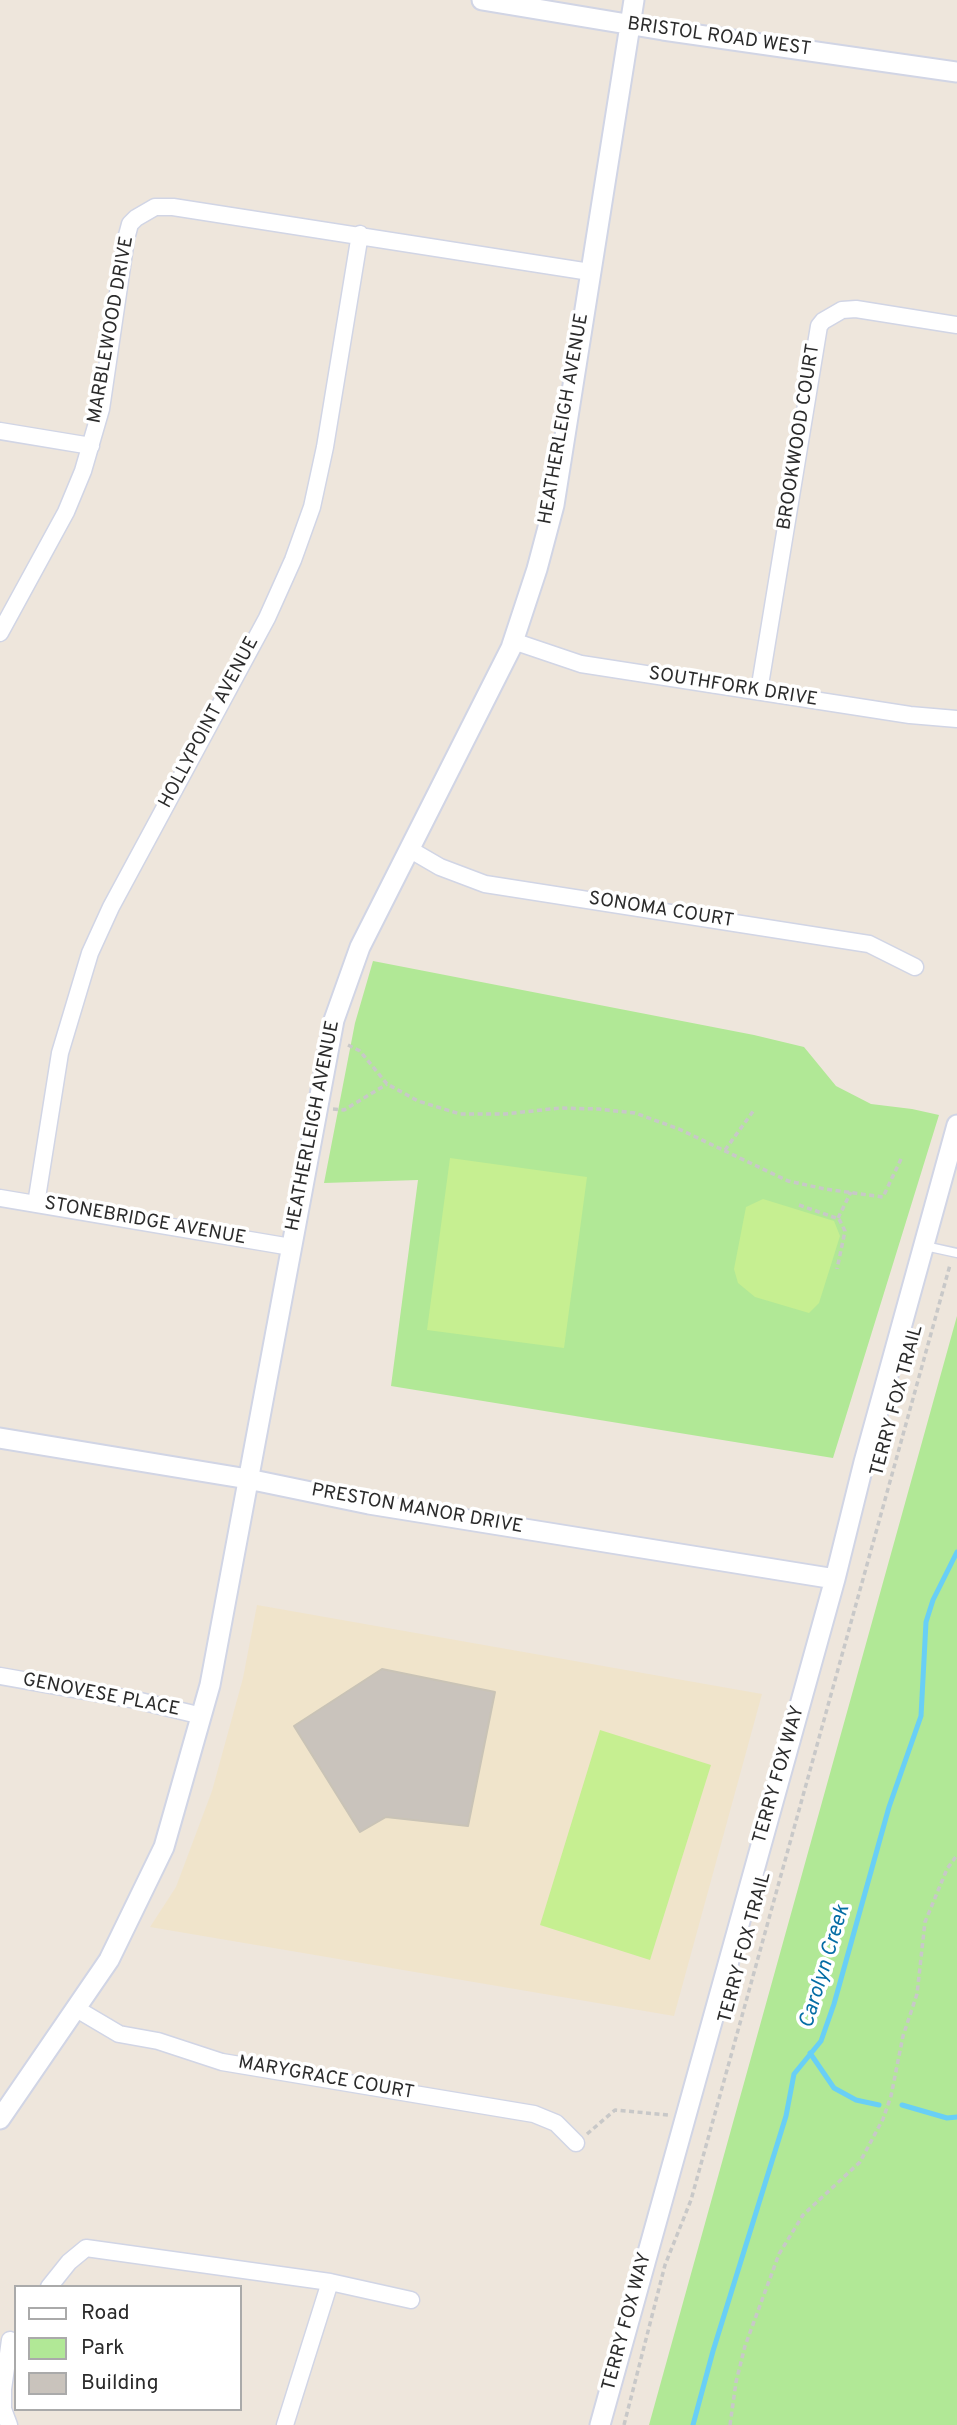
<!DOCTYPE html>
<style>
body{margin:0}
#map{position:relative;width:957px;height:2425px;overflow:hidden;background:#eee6dc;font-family:Overpass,sans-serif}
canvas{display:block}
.legend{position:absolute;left:14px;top:2285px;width:228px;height:126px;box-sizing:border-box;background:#fff;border:2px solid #aaa;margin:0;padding:9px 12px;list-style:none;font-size:21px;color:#2b2b2b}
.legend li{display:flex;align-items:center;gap:14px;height:35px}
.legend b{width:35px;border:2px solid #aaa}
</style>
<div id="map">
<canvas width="957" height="2425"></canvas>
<ul class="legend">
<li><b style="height:9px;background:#fff"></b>Road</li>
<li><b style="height:19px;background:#b1e896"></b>Park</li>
<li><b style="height:19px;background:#c9c3bc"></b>Building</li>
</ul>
</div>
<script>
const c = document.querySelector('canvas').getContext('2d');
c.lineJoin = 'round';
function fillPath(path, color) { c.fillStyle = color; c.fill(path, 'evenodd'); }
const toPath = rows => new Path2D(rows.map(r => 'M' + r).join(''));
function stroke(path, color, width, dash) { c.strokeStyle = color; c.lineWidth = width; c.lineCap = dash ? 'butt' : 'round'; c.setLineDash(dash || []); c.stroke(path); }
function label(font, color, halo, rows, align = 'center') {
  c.font = font + ' Overpass,sans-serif'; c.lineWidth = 7; c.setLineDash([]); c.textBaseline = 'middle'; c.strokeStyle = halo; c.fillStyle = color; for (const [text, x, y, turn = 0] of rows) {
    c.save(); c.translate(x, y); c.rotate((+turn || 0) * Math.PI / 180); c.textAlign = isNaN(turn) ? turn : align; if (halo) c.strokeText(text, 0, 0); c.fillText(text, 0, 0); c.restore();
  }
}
fillPath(toPath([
 [257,1605,762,1694,674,2016,150,1927,176,1887,212,1791,243,1678]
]), '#f0e4cb');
fillPath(toPath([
 [373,961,754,1035,804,1047,836,1086,871,1104,912,1109,939,1115,833,1458,391,1386,418,1180,324,1183,355,1023],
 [957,1316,957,2425,649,2425]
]), '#b1e896');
fillPath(toPath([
 [450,1158,587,1177,564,1348,427,1330],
 [763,1199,834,1221,840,1236,819,1303,809,1313,755,1297,738,1283,734,1269,746,1207],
 [600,1730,711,1765,650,1960,540,1925]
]), '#c6ef91');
stroke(toPath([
 [810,2053,834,2088,856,2100,879,2105],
 [902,2105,947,2118,957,2117],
 [693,2425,713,2351,786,2116,794,2074,821,2041,834,2004,889,1807,921,1716,926,1622,933,1600,957,1552]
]), '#69cff6', 5);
const building = toPath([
 [382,1669,495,1692,468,1826,386,1817,360,1832,294,1726,382,1669]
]);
fillPath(building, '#c9c3bc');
stroke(building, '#c9c3b6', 2);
const service = toPath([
 [925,1246,957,1253]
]);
const minor = toPath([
 [0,431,91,446],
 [0,633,66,512,83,471,101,409,126,239,130,224,136,218,155,207,173,207,590,272],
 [513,641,581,664,910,715,957,719],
 [759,691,819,326,823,321,842,310,856,309,957,325],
 [409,849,440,867,485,884,869,944,915,967],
 [0,1198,291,1247],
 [36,1204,60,1053,90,953,111,907,267,618,293,560,312,507,325,447,360,234],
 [0,1676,136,1700,202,1716],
 [75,2008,119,2034,158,2041,222,2062,534,2114,556,2123,576,2143],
 [49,2287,69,2262,86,2248,330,2282,411,2300],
 [9,2425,3,2409,3,2389,10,2340],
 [285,2425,330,2282]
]);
const tertiary = toPath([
 [482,0,663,30,957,72],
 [0,1438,248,1479,369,1504,835,1579],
 [0,2119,109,1960,164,1847,210,1685,334,1020,360,947,511,648,537,569,554,505,634,0],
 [600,2425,835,1579,864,1462,957,1125]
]);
stroke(service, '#d1d5e5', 11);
stroke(minor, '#d1d5e5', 19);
stroke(tertiary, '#d1d5e5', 23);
stroke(toPath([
 [348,1045,360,1051,387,1084,418,1101,460,1114,505,1114,560,1108,598,1109,635,1113,679,1129,788,1181,825,1189,883,1197,901,1159],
 [333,1109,344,1110,387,1084],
 [725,1150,754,1110],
 [799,1205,839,1219,845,1231,837,1269],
 [838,1218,851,1192],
 [587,2134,615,2110,668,2115],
 [624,2425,665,2265,691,2200,950,1265],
 [730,2425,736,2382,745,2346,779,2254,803,2215,860,2162,883,2119,891,2096,903,2036,917,1994,925,1922,947,1869,957,1855]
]), '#c8c8c8', 3.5, [5, 3.5]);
stroke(service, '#fff', 8);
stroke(minor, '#fff', 16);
stroke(tertiary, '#fff', 19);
label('19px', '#2b2b2b', '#fff', [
 ["BRISTOL ROAD WEST",719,38,8],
 ["MARBLEWOOD DRIVE",112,330,-80],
 ["HEATHERLEIGH AVENUE",565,419,-80],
 ["BROOKWOOD COURT",800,437,-81],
 ["SOUTHFORK DRIVE",733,688,9],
 ["HOLLYPOINT AVENUE",210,723,-62],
 ["SONOMA COURT",661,911,9],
 ["HEATHERLEIGH AVENUE",314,1126,-79],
 ["STONEBRIDGE AVENUE",145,1222,10],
 ["TERRY FOX TRAIL",898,1401,-75],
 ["PRESTON MANOR DRIVE",417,1510,10],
 ["GENOVESE PLACE",101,1696,11],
 ["TERRY FOX WAY",780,1775,-74],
 ["TERRY FOX TRAIL",746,1948,-75],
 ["MARYGRACE COURT",326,2079,10],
 ["TERRY FOX WAY",628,2322,-75]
]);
label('italic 21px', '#056da5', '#fff', [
 ["Carolyn Creek",826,1967,-73]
]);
</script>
